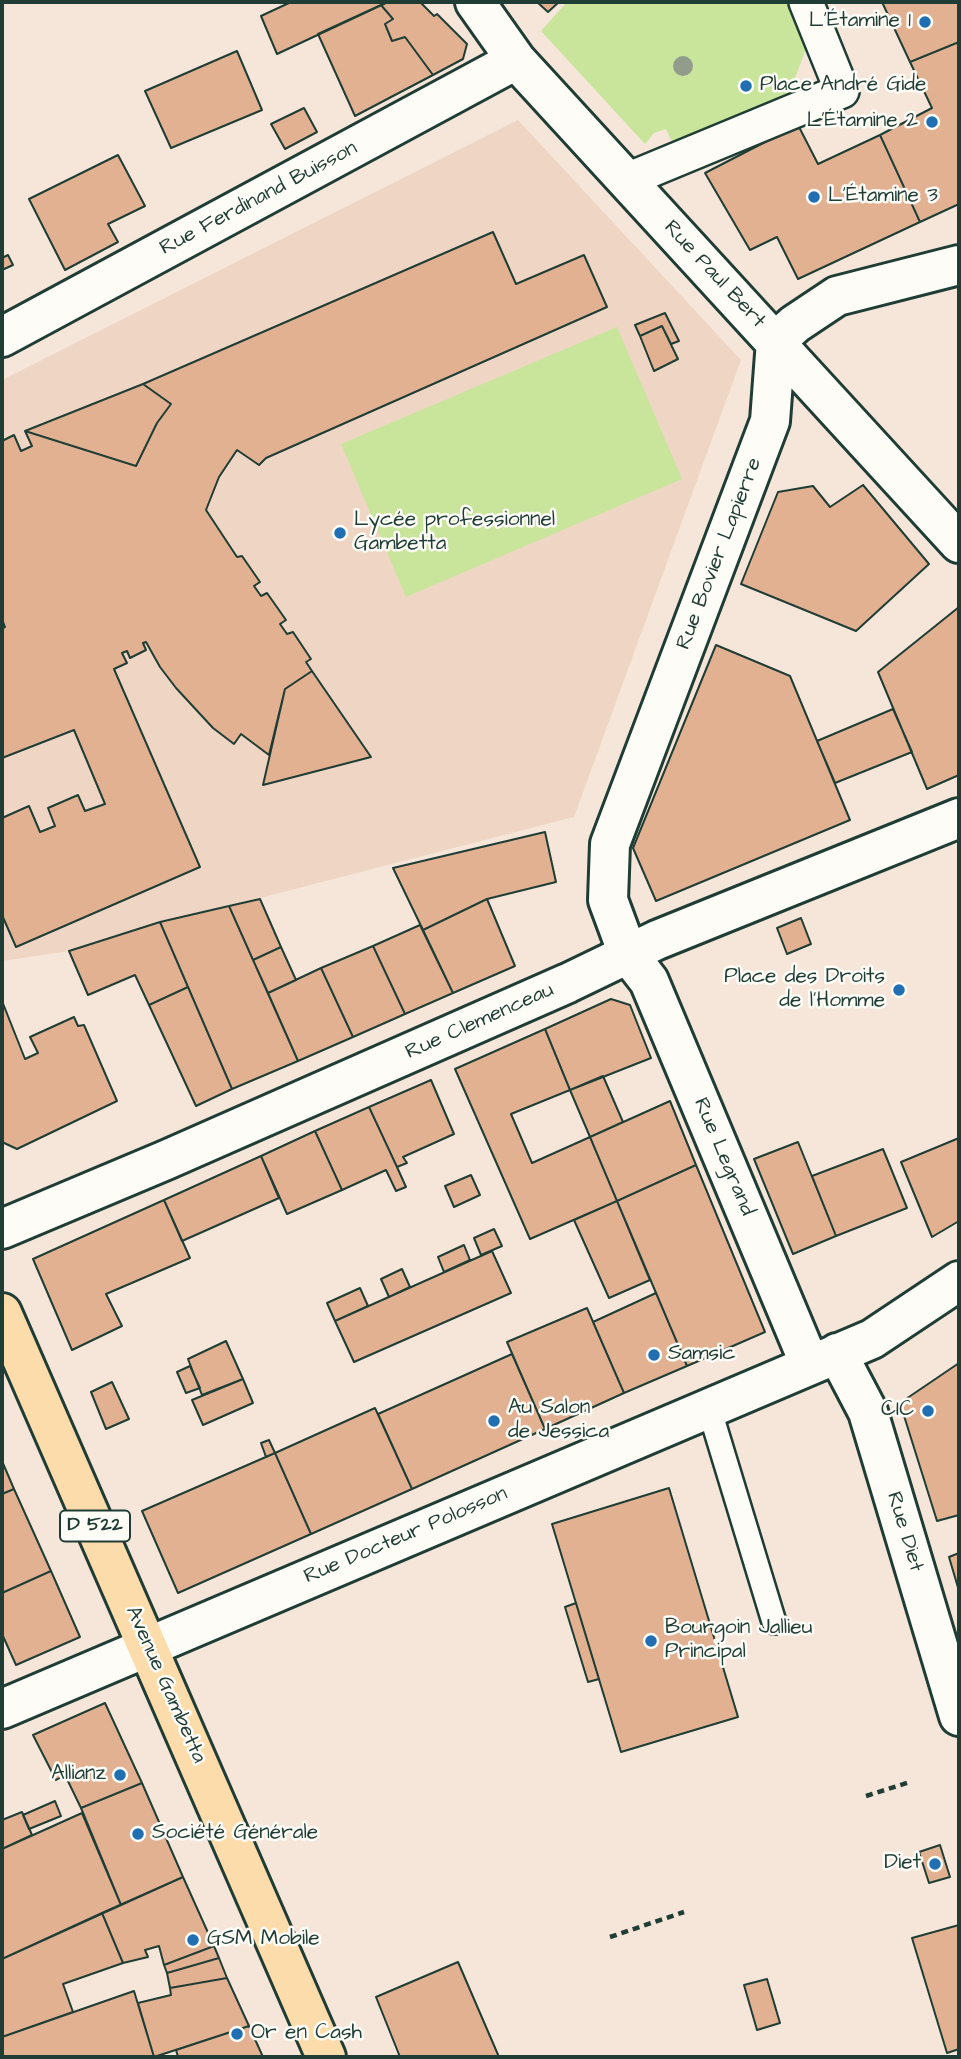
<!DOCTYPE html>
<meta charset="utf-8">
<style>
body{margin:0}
#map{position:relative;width:961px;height:2059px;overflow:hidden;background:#f5e6d9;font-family:"Architects Daughter",sans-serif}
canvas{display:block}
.frame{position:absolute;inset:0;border:4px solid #1f3d34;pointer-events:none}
</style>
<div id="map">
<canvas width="961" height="2059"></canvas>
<div class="frame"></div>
</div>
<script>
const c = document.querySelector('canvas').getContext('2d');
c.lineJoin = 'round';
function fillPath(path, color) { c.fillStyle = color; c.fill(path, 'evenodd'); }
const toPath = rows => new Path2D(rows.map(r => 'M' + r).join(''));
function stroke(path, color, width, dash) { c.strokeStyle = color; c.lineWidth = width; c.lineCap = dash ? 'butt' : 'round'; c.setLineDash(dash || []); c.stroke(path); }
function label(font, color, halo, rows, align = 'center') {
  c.font = font + ' "Architects Daughter",sans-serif'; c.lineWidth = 5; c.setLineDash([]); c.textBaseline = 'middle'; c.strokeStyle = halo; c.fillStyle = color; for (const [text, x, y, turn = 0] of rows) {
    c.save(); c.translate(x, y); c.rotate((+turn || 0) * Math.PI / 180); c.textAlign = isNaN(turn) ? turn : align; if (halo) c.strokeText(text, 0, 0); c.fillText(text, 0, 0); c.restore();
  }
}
fillPath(toPath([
 [518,120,741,360,574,817,229,906,69,951,2,961,2,380]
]), '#efd6c4');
fillPath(toPath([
 [567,2,790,2,807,46,788,97,674,146,666,129,654,133,645,144,541,31],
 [617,327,682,479,406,597,341,444]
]), '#c9e59c');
const building = toPath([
 [291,2,388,2,277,54,261,16,291,2],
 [388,2,420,2,434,16,437,14,467,44,463,59,433,75,405,37,392,41,385,24,393,19,381,5,388,2],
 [537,2,559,2,548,12,537,2],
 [882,2,959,2,959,42,910,62,882,2],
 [381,5,393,19,385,24,392,41,405,37,433,75,355,116,318,34,381,5],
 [959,42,959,204,920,222,880,135,932,108,910,62,959,42],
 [237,51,262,110,171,148,145,91,237,51],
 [304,108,317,132,285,149,271,124,304,108],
 [798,125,818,164,880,135,920,222,798,279,777,237,750,250,705,173,798,125],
 [118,155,145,206,108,224,118,242,65,270,29,199,118,155],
 [493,232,516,284,584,255,607,307,266,458,259,465,237,450,219,477,206,510,237,557,242,556,260,582,254,586,261,596,267,593,286,620,280,624,287,634,293,632,311,659,306,662,312,671,285,689,269,755,241,734,234,744,213,728,176,688,160,667,146,642,143,643,146,650,130,658,127,651,122,653,127,663,114,669,200,867,16,947,2,915,2,818,29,806,40,832,55,826,48,808,78,795,85,811,105,804,74,730,2,758,2,629,5,627,2,619,2,441,14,435,21,451,32,446,25,431,136,466,157,423,171,404,143,384,493,232],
 [8,255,13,265,2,270,2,258,8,255],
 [665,313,679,341,671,344,662,326,640,336,635,325,665,313],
 [662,326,678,359,654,371,640,336,662,326],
 [143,384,171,404,157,423,136,466,25,431,143,384],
 [863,485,929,564,856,631,741,584,778,492,813,486,830,507,863,485],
 [959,607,959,775,927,789,878,672,959,607],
 [716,645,790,676,850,820,656,901,633,848,716,645],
 [312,671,371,757,263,785,285,689,312,671],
 [893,709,912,752,835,783,817,741,893,709],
 [545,832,556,882,487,899,423,930,393,868,545,832],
 [260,899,281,947,253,960,229,906,260,899],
 [487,899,515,966,453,993,423,930,487,899],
 [229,906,298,1061,232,1089,160,922,229,906],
 [801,918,811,944,787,954,777,928,801,918],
 [160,922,188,987,149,1005,135,975,88,995,69,951,160,922],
 [420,925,453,993,405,1014,373,946,420,925],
 [373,946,405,1014,353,1037,321,968,373,946],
 [281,947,296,980,268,993,253,960,281,947],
 [321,968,353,1037,298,1061,268,993,321,968],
 [188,987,232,1089,196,1106,149,1005,188,987],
 [611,999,630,1005,651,1058,570,1090,545,1029,611,999],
 [2,1001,25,1059,38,1053,30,1037,74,1017,78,1026,84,1025,117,1101,17,1149,2,1142,2,1001],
 [545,1029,570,1090,511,1114,532,1163,590,1137,617,1201,530,1239,455,1069,545,1029],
 [603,1076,623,1122,590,1137,570,1090,603,1076],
 [431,1080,454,1134,403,1157,407,1163,397,1167,369,1107,431,1080],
 [670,1101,696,1165,617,1201,590,1137,670,1101],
 [369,1107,397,1167,406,1187,396,1191,386,1170,342,1190,315,1131,369,1107],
 [315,1131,342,1190,287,1214,261,1156,315,1131],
 [959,1138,959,1221,932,1237,901,1162,959,1138],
 [798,1142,836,1236,793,1254,754,1159,798,1142],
 [883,1149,907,1208,836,1236,812,1176,883,1149],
 [261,1156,279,1198,182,1241,164,1200,261,1156],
 [696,1165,765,1332,687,1366,617,1201,696,1165],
 [471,1175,480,1195,454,1207,445,1186,471,1175],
 [164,1200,190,1258,106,1294,122,1326,72,1350,33,1259,164,1200],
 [617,1201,650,1280,609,1298,574,1220,617,1201],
 [494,1229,502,1246,481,1255,474,1238,494,1229],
 [464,1245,470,1260,444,1272,438,1257,464,1245],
 [492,1251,511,1293,354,1362,335,1321,492,1251],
 [402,1269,410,1287,389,1297,381,1279,402,1269],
 [360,1288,368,1306,335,1321,327,1303,360,1288],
 [656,1293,687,1366,624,1393,593,1322,656,1293],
 [587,1308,624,1393,545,1429,507,1342,587,1308],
 [226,1341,243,1379,202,1395,188,1359,226,1341],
 [512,1354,545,1429,412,1489,378,1414,512,1354],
 [959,1363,959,1515,937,1521,900,1403,959,1363],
 [190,1366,200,1388,186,1393,177,1372,190,1366],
 [243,1379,253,1403,203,1425,192,1400,243,1379],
 [112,1382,129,1419,106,1429,91,1392,112,1382],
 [375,1408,412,1489,311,1534,275,1453,375,1408],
 [269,1440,275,1453,266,1457,261,1443,269,1440],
 [275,1453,311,1534,178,1593,142,1511,275,1453],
 [2,1461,14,1489,2,1494,2,1461],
 [669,1488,738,1717,621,1752,552,1524,669,1488],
 [14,1489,51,1571,2,1593,2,1494,14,1489],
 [959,1553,959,1591,949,1557,959,1553],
 [51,1571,80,1637,16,1665,2,1634,2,1593,51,1571],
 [576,1603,599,1679,588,1682,565,1607,576,1603],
 [105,1703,142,1783,81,1808,65,1775,56,1780,33,1735,105,1703],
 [142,1783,183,1877,121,1905,81,1808,142,1783],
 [55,1801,61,1816,29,1829,23,1815,55,1801],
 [22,1812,32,1835,2,1849,2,1820,22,1812],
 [82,1813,121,1905,2,1959,2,1849,82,1813],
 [940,1845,950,1877,929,1883,919,1852,940,1845],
 [183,1877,214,1946,164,1965,159,1946,145,1950,148,1957,123,1963,102,1913,183,1877],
 [102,1913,123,1963,63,1984,73,2012,2,2037,2,1959,102,1913],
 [959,1925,959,2049,947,2053,912,1938,959,1925],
 [214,1946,219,1958,167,1973,164,1965,214,1946],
 [219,1958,227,1978,170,1988,167,1973,219,1958],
 [458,1962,499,2057,400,2057,376,1997,458,1962],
 [227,1978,249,2026,154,2057,138,2003,171,1995,170,1988,227,1978],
 [767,1979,780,2023,757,2030,744,1985,767,1979],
 [134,1991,154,2057,2,2057,2,2037,134,1991],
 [249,2026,263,2057,178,2057,176,2050,249,2026]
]);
fillPath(building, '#e1b192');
stroke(building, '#1f3d34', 2);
const service = toPath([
 [709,1408,774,1622]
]);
const pedestrian = toPath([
 [627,180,842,91,806,2]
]);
const minor = toPath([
 [475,2,516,60,959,543],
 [2,337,516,60],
 [2,1229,166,1160,568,983,657,940,959,818],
 [837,1353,868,1412,959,1716],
 [810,1365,649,981,628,954,608,900,610,844,770,421,776,341,795,324,837,296,959,265],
 [2,1709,872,1339,959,1281]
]);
const primary = toPath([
 [2,1313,326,2057]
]);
stroke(service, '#1f3d34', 28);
stroke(pedestrian, '#1f3d34', 38);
stroke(minor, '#1f3d34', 44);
stroke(primary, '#1f3d34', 44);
stroke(toPath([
 [866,1796,910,1782],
 [610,1937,684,1912]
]), '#1f3d34', 4.5, [7, 5]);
stroke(service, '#fdfcf7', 23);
stroke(pedestrian, '#fdfcf7', 33);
stroke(minor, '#fdfcf7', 38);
stroke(primary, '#fddcac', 38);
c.fillStyle = '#929c8a';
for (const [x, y] of [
 [683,66]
]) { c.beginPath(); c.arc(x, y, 10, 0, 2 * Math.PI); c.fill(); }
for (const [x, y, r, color] of [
 [925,22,7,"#1f6fb2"],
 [746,86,7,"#1f6fb2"],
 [932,122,7,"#1f6fb2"],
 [814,197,7,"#1f6fb2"],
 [340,533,7,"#1f6fb2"],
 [899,990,7,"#1f6fb2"],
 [654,1355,7,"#1f6fb2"],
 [928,1411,7,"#1f6fb2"],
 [494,1421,7,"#1f6fb2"],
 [651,1641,7,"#1f6fb2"],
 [120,1775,7,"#1f6fb2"],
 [138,1834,7,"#1f6fb2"],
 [935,1864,7,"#1f6fb2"],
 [193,1940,7,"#1f6fb2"],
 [237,2034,7,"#1f6fb2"]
]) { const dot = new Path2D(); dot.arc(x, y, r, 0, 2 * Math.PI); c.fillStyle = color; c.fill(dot); stroke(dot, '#fdfcf7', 2.5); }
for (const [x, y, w] of [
 [95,1526,70]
]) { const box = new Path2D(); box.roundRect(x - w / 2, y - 15.5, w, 31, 5); c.fillStyle = '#fdfcf7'; c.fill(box); stroke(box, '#1f3d34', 2); }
label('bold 19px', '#1f3d34', null, [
 ["D 522",95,1526]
]);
label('21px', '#1f3d34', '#fdfcf7', [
 ["L'Étamine 1",911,22,"right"],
 ["Place André Gide",760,86],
 ["L'Étamine 2",918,122,"right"],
 ["L'Étamine 3",828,197],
 ["Lycée professionnel",354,521],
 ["Gambetta",354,545],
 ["Place des Droits",885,978,"right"],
 ["de l'Homme",885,1002,"right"],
 ["Samsic",668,1355],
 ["Au Salon",508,1409],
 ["de Jessica",508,1433],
 ["CIC",914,1411,"right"],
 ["Bourgoin Jallieu",665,1629],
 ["Principal",665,1653],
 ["Allianz",106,1775,"right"],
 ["Société Générale",152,1834],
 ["Diet",921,1864,"right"],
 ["GSM Mobile",207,1940],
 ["Or en Cash",251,2034]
], 'left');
label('21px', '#1f3d34', '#fdfcf7', [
 ["Rue Ferdinand Buisson",259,199,-28],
 ["Rue Paul Bert",714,275,47],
 ["Rue Bovier Lapierre",720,554,-69],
 ["Rue Clemenceau",480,1022,-24],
 ["Rue Legrand",723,1157,67],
 ["Rue Diet",904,1532,73],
 ["Rue Docteur Polosson",406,1536,-23],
 ["Avenue Gambetta",165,1685,66]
]);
</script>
